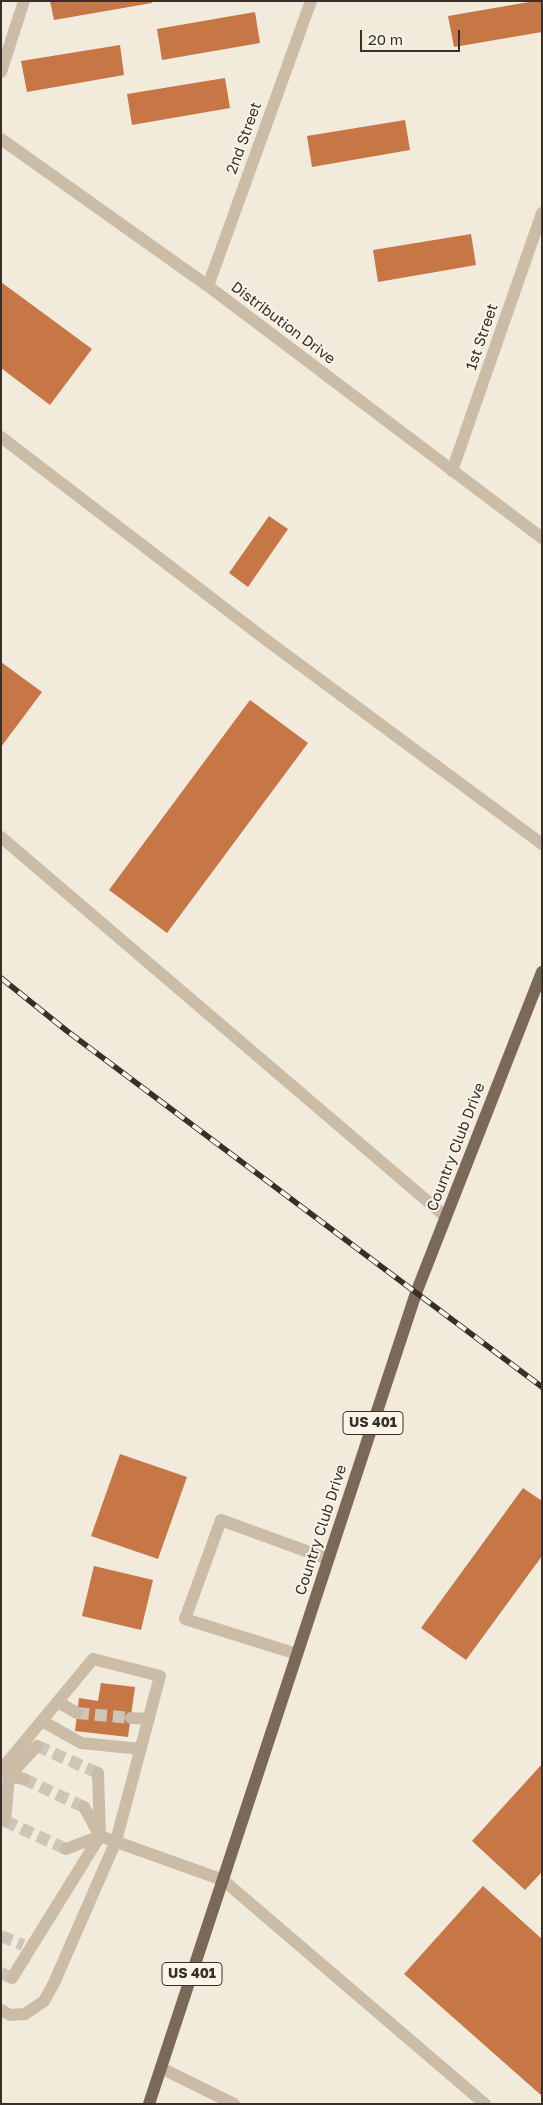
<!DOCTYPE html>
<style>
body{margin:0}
#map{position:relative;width:543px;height:2105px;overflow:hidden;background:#f2ebdc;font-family:"Golos Text",sans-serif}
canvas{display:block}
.frame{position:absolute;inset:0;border:2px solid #372f28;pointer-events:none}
.scale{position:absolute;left:360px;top:30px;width:100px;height:22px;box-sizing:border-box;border:2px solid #372f28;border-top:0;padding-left:6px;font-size:15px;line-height:18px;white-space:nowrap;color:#372f28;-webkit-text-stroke:4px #faf4e9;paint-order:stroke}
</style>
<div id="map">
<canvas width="543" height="2105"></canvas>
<div class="frame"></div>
<div class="scale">20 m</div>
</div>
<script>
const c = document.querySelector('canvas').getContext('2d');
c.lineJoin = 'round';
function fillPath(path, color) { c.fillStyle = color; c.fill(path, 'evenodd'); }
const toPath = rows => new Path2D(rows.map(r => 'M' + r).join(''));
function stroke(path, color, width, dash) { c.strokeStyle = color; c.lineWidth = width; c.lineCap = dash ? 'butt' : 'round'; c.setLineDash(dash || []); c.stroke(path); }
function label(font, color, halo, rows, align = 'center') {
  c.font = font + ' "Golos Text",sans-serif'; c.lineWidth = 4; c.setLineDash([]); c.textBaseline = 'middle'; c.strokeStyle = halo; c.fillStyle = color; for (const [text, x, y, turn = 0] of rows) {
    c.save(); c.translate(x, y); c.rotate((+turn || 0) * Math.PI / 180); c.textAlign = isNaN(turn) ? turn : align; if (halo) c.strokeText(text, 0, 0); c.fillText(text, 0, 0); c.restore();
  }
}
fillPath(toPath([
 [50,1,151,1,152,3,54,20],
 [535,1,542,1,542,32,454,47,448,16],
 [255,12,260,43,162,60,157,29],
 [120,45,124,75,27,92,21,61],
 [225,78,230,108,132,125,127,94],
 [405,120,410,150,312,167,307,136],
 [471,234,476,265,378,282,373,250],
 [1,282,92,349,50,405,1,368],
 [269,516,288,529,248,587,229,573],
 [1,662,42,692,1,747],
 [250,700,308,743,167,933,109,890],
 [120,1454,187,1477,158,1559,91,1536],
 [523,1488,542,1501,542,1556,466,1660,421,1628],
 [94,1566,153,1580,141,1630,82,1616],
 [101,1683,135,1687,128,1737,75,1731,79,1698,98,1701],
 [542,1764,542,1872,525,1890,472,1841],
 [483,1886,542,1939,542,2096,404,1974]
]), '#c77646');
stroke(toPath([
 [77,1713,131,1718],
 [37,1746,98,1773],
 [24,1779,84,1807],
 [5,1821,66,1849],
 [1,1936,23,1945],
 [1,1973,12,1978]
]), '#cdc5b8', 12, [12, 6]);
stroke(toPath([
 [1,72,24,1],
 [1,139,208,286,542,538],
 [208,286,311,1],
 [1,437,265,639,542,844],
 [452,471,542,213],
 [1,837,446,1217],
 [297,1654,185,1619,221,1520,328,1559],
 [58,1702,77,1713],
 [131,1718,149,1719],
 [42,1721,81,1743,141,1749],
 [1,1770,93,1659,160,1676,116,1841,54,1983,44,2001,25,2014,10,2015,1,2010],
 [3,1772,9,1776,5,1821],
 [24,1779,9,1776,37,1746],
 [84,1807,99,1834],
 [66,1849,100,1836,223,1880,485,2104],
 [12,1978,100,1836,98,1773],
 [161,2068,234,2104]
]), '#cbbca8', 12);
stroke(toPath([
 [149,2104,416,1293,542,972]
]), '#7a6859', 12);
const rail = toPath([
 [1,978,67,1031,542,1387]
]);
stroke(rail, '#372f28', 5.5);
stroke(rail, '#faf4e9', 4, [11]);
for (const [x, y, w] of [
 [373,1423,60],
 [192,1974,60]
]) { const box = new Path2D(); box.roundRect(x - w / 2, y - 11.5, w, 23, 4); c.fillStyle = '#faf4e9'; c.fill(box); stroke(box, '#372f28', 1); }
label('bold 14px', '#372f28', null, [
 ["US 401",373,1423],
 ["US 401",192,1974]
]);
label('15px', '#372f28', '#faf4e9', [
 ["2nd Street",244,138,-70],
 ["Distribution Drive",283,323,37],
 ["1st Street",482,337,-71],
 ["Country Club Drive",456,1147,-69],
 ["Country Club Drive",321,1530,-72]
]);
</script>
